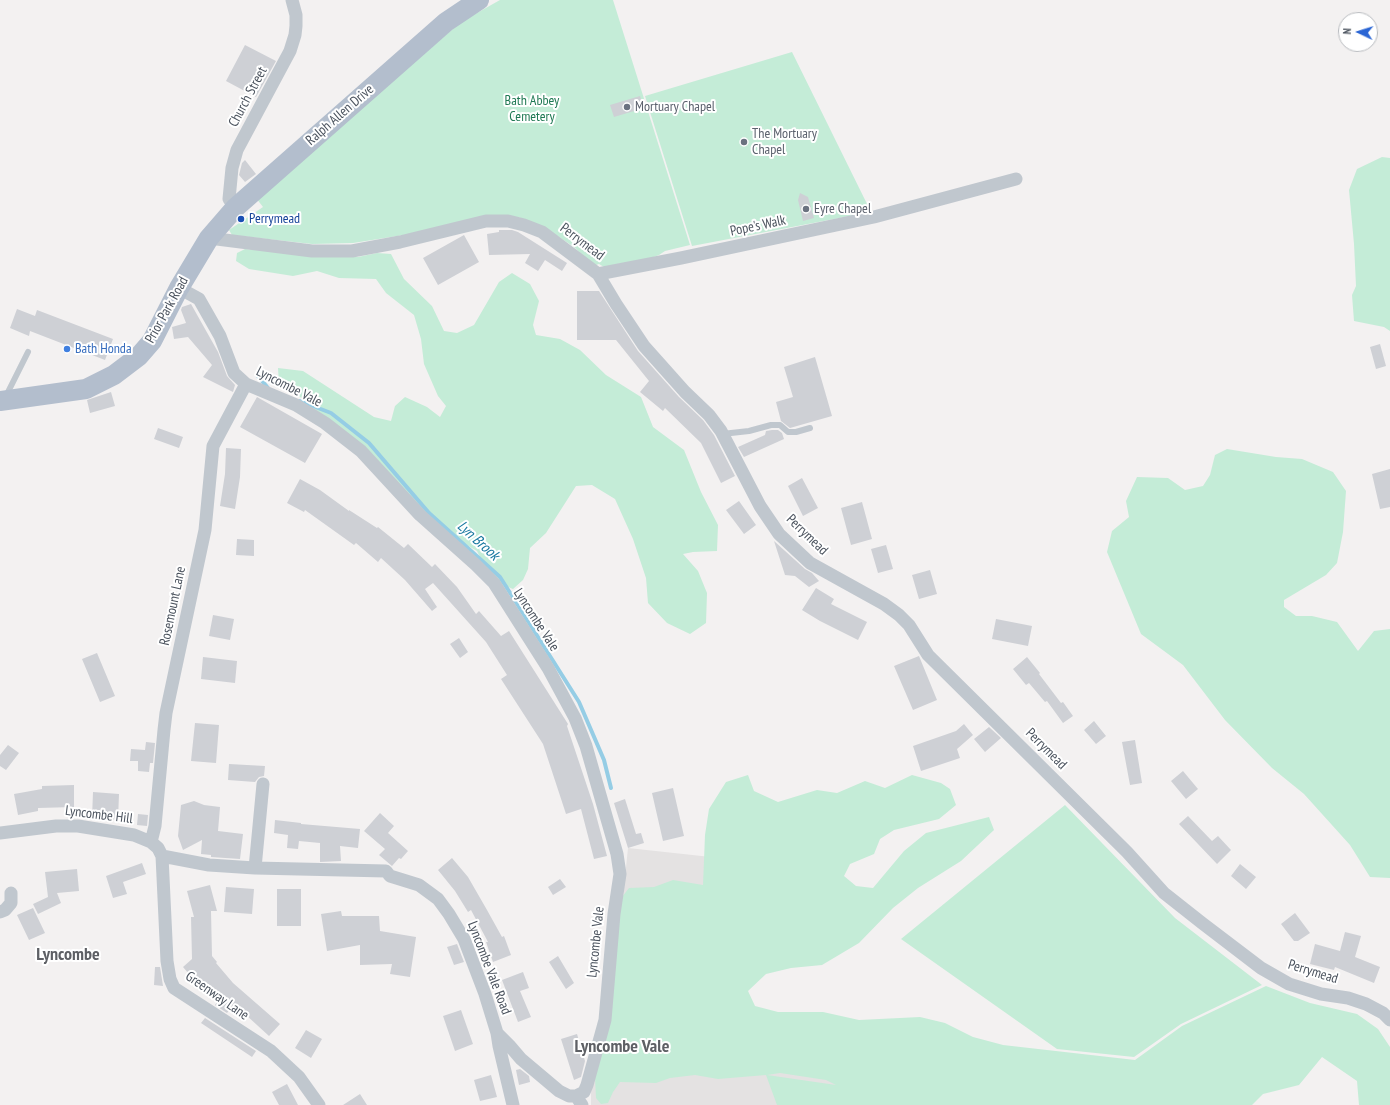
<!DOCTYPE html>
<style>
body{margin:0}
#map{position:relative;width:1390px;height:1105px;overflow:hidden;background:#f3f1f1;font-family:"PT Sans Narrow",sans-serif}
canvas{display:block}
.north{position:absolute;left:1338px;top:12px;width:40px;height:40px;box-sizing:border-box;background:#fff;border:1px solid #b7babe;border-radius:50%;rotate:274deg;font-size:11px;font-weight:700;line-height:16px;text-align:center;color:#4a525d}
.north::after{content:'';display:block;margin:auto;width:14px;height:18px;background:#2a65d4;clip-path:polygon(50% 0,100% 100%,50% 72%,0 100%)}
</style>
<div id="map">
<canvas width="1390" height="1105"></canvas>
<div class="north">N</div>
</div>
<script>
const c = document.querySelector('canvas').getContext('2d');
c.lineJoin = 'round';
function fillPath(path, color) { c.fillStyle = color; c.fill(path, 'evenodd'); }
const toPath = rows => new Path2D(rows.map(r => 'M' + r).join(''));
function stroke(path, color, width, dash) { c.strokeStyle = color; c.lineWidth = width; c.lineCap = dash ? 'butt' : 'round'; c.setLineDash(dash || []); c.stroke(path); }
function label(font, color, halo, rows, align = 'center') {
  c.font = font + ' "PT Sans Narrow",sans-serif'; c.lineWidth = 4; c.setLineDash([]); c.textBaseline = 'middle'; c.strokeStyle = halo; c.fillStyle = color; for (const [text, x, y, turn = 0] of rows) {
    c.save(); c.translate(x, y); c.rotate((+turn || 0) * Math.PI / 180); c.textAlign = isNaN(turn) ? turn : align; if (halo) c.strokeText(text, 0, 0); c.fillText(text, 0, 0); c.restore();
  }
}
fillPath(toPath([
 [628,848,720,858,715,1007,950,1105,591,1105,591,1078,610,1024]
]), '#e4e2e2');
fillPath(toPath([
 [500,0,613,0,690,245,665,251,659,255,636,264,622,263,604,267,599,264,593,266,574,247,544,227,518,217,353,243,312,244,232,235,229,230,263,207,256,198,461,22],
 [792,52,871,212,692,246,645,96],
 [1382,157,1390,158,1390,331,1384,327,1354,321,1352,295,1356,286,1354,244,1349,190,1357,169],
 [245,249,337,257,358,257,377,253,391,254,404,279,432,306,444,331,457,333,474,325,499,282,512,273,530,284,539,301,533,325,536,335,560,339,580,350,606,375,641,397,653,427,684,450,701,492,718,525,717,551,693,552,683,554,698,571,707,593,706,623,690,634,667,623,648,603,646,578,633,539,615,499,592,485,576,486,546,533,530,548,528,569,523,580,513,589,498,583,485,567,477,551,448,534,324,417,299,396,279,383,278,368,303,371,374,417,391,421,395,406,405,397,427,407,440,417,446,406,438,396,424,364,421,339,414,315,386,293,376,279,339,278,317,271,293,276,249,269,236,261,237,253],
 [1227,449,1276,457,1302,459,1333,472,1346,491,1343,532,1337,563,1326,575,1284,600,1284,607,1296,616,1312,616,1337,622,1358,651,1374,631,1390,629,1390,878,1370,877,1350,845,1304,794,1272,768,1225,720,1183,665,1141,634,1107,552,1112,531,1129,517,1126,501,1137,477,1168,478,1185,490,1203,486,1210,475,1215,455],
 [748,775,754,791,778,802,817,790,837,793,865,781,885,788,912,775,941,783,950,789,956,805,939,819,894,830,880,839,874,854,850,864,844,876,856,886,873,888,904,851,926,833,989,817,994,830,961,861,918,888,893,908,859,943,822,965,791,968,766,974,748,991,755,1006,778,1012,823,1012,859,1020,920,1017,945,1023,973,1037,1003,1045,1135,1060,1182,1026,1266,986,1310,1003,1357,1014,1378,1029,1390,1047,1390,1105,1359,1105,1357,1081,1322,1057,1299,1085,1263,1094,1252,1105,777,1105,766,1075,718,1079,695,1075,670,1078,656,1083,620,1082,613,1092,608,1103,601,1104,596,1098,595,1078,619,901,629,888,654,887,673,880,703,885,705,835,709,809,726,782],
 [780,1073,826,1080,836,1085,767,1075],
 [1065,805,1175,918,1262,985,1181,1024,1134,1057,1057,1049,901,939]
]), '#c4ecd7');
stroke(toPath([
 [257,375,268,388],
 [300,401,331,413,369,443,429,513,500,577,579,702,604,760,611,788]
]), '#95cde5', 4);
fillPath(toPath([
 [245,45,276,61,256,97,226,81],
 [640,96,644,108,614,117,610,105],
 [245,160,256,174,245,182,239,175,242,163],
 [800,193,808,197,814,218,803,221,798,200],
 [499,230,512,230,518,232,567,263,562,271,545,260,538,271,525,263,530,254,489,255,487,234,499,232],
 [464,235,479,262,438,285,423,258],
 [577,291,599,291,638,351,679,397,703,420,714,435,735,476,721,483,701,443,665,408,663,411,640,392,649,381,616,340,577,340],
 [191,304,218,352,227,376,235,385,233,392,203,377,212,365,188,337,174,339,172,327,186,323,181,310,182,307],
 [17,309,35,316,37,310,113,339,105,360,30,331,29,336,10,328],
 [1380,344,1386,366,1376,369,1370,347],
 [815,357,832,416,790,428,781,421,776,402,793,397,784,367],
 [111,392,115,406,90,413,87,400],
 [257,397,322,434,305,463,240,427],
 [158,428,183,437,179,448,154,439],
 [772,430,778,430,782,433,784,439,744,457,738,447,765,435,766,431],
 [226,448,241,449,240,477,235,509,220,506,225,474],
 [1390,469,1390,507,1380,509,1372,474],
 [802,478,818,508,803,516,788,486],
 [300,479,320,490,349,511,349,510,377,528,378,527,404,548,408,544,432,567,435,564,457,587,476,614,479,611,501,636,509,631,568,724,567,726,593,804,607,856,594,859,581,809,566,814,543,744,501,679,507,675,486,642,433,583,425,589,437,607,432,611,405,580,381,558,378,562,356,543,354,545,305,510,304,512,287,503],
 [739,501,756,525,744,534,726,510],
 [862,502,872,539,851,545,841,508],
 [237,539,254,540,254,556,236,555],
 [774,541,805,569,812,573,819,581,809,587,795,576,785,575],
 [886,545,893,569,878,573,871,549],
 [930,570,937,594,919,599,912,575],
 [816,588,834,599,831,604,867,622,858,640,820,621,802,610],
 [213,615,234,619,230,640,209,636],
 [996,619,1032,626,1028,646,992,639],
 [459,638,468,652,460,658,450,644],
 [97,653,115,696,100,702,82,659],
 [919,656,937,700,913,710,894,666],
 [203,657,237,661,235,683,201,679],
 [1027,657,1040,673,1039,674,1061,703,1063,702,1073,716,1063,723,1047,701,1045,702,1029,683,1026,685,1013,669],
 [1094,721,1106,736,1096,744,1084,730],
 [195,723,219,725,216,763,191,761],
 [964,724,973,735,957,749,960,758,921,771,913,746,956,731],
 [989,727,1001,738,985,752,974,739],
 [1135,740,1142,783,1130,785,1122,742],
 [146,742,155,743,153,763,150,763,149,772,138,771,138,761,130,761,131,749,145,750],
 [8,745,19,753,6,770,0,766,0,755],
 [229,764,265,766,264,776,259,777,255,782,228,780],
 [1183,771,1198,789,1186,799,1171,781],
 [74,785,74,807,38,808,38,811,18,815,14,794,42,789,42,786],
 [673,788,684,836,663,841,652,793],
 [93,792,119,794,118,820,92,818],
 [625,799,636,834,641,833,644,843,628,848,614,803],
 [194,801,204,805,220,807,218,831,243,834,240,859,211,857,211,855,201,854,202,840,183,850,178,836,181,805],
 [380,813,394,826,388,833,408,851,401,859,399,858,392,866,379,855,385,849,364,831],
 [138,814,148,815,147,826,137,825],
 [1188,816,1212,841,1218,836,1231,850,1217,864,1179,824],
 [275,820,301,823,301,824,360,829,358,848,340,846,341,861,320,862,320,843,299,841,298,849,287,848,288,835,274,833],
 [452,858,468,877,487,910,502,937,504,936,511,955,493,962,486,942,488,942,471,910,468,912,455,891,438,870],
 [142,863,146,874,123,882,127,894,113,898,106,876],
 [1240,864,1256,877,1246,889,1231,876],
 [77,869,79,891,57,893,61,903,38,914,33,904,48,897,45,872],
 [560,879,566,887,553,895,548,887],
 [210,885,217,911,211,911,212,956,217,962,216,963,233,983,280,1024,269,1036,234,1004,227,1013,215,1005,218,1001,199,979,195,981,183,967,192,959,191,917,194,917,187,891],
 [226,887,254,889,252,914,224,912],
 [277,889,301,889,301,926,277,926],
 [33,908,45,933,29,940,17,915],
 [341,911,342,916,379,916,380,931,416,937,410,977,390,974,392,964,360,965,360,945,327,951,321,914],
 [1295,913,1310,933,1298,941,1294,941,1281,924],
 [1345,932,1361,936,1355,957,1380,967,1374,983,1335,967,1334,970,1310,964,1315,944,1340,951],
 [457,944,464,962,454,965,447,947],
 [558,956,574,983,566,989,549,962],
 [155,967,160,967,163,986,154,985],
 [523,972,529,988,520,991,531,1017,518,1022,502,980],
 [461,1010,473,1044,455,1051,443,1016],
 [205,1018,256,1051,252,1057,201,1023],
 [306,1030,322,1039,311,1058,295,1048],
 [577,1034,585,1061,581,1077,574,1080,561,1039],
 [520,1069,529,1076,530,1082,519,1085,516,1070],
 [491,1075,497,1097,480,1101,474,1080],
 [287,1084,298,1105,279,1105,272,1092],
 [360,1094,367,1105,343,1105]
]), '#ced0d5');
stroke(toPath([
 [6,396,28,352],
 [722,434,749,431,771,425,780,425,788,432,796,432,810,428]
]), '#c0c7ce', 6);
stroke(toPath([
 [235,208,229,199,232,168,237,150,290,51,295,35,296,26,296,15,292,0],
 [209,238,312,251,352,251,400,242,486,221,508,221,524,225,542,232,598,274,616,304,644,346,685,392,709,415,721,431,760,506,779,534,810,563,884,604,899,615,909,625,928,655,1127,852,1164,893,1202,923,1261,968,1289,984,1321,994,1348,998,1366,1004,1383,1013,1390,1020],
 [598,274,681,258,874,217,1016,179],
 [179,288,199,299,220,336,234,373,246,384,296,405,325,423,361,451,420,515,476,565,494,583,548,668,575,718,586,746,617,854,620,874,614,914,605,1020,587,1085,584,1092,576,1096],
 [0,833,56,826,78,826,134,835,151,842,158,848,162,856,167,961,170,979,174,988,271,1051,299,1077,319,1105],
 [151,842,155,826,164,730,166,713,205,530,213,446,246,384],
 [162,856,209,865,255,868,386,871,390,876,419,885,438,899,449,914,464,939,485,994,497,1033,509,1045,521,1059,559,1091,569,1096,576,1096,582,1105],
 [255,868,263,784],
 [0,912,5,910,11,903,11,893],
 [497,1033,499,1046,513,1105]
]), '#c0c7ce', 13);
stroke(toPath([
 [0,401,86,389,114,375,139,356,152,341,179,288,209,238,235,208,446,22,479,0]
]), '#b3becd', 20);
for (const [x, y, r, color] of [
 [627,107,4,"#6b7280"],
 [744,142,4,"#6b7280"],
 [806,209,4,"#6b7280"],
 [241,219,4,"#1a4fb4"],
 [67,349,4,"#3f7fe0"]
]) { const dot = new Path2D(); dot.arc(x, y, r, 0, 2 * Math.PI); c.fillStyle = color; c.fill(dot); stroke(dot, '#fff', 1.5); }
label('14px', '#4a525d', '#fff', [
 ["Church Street",248,97,-62],
 ["Ralph Allen Drive",340,115,-41],
 ["Pope's Walk",758,226,-12],
 ["Perrymead",582,242,37],
 ["Prior Park Road",167,310,-61],
 ["Lyncombe Vale",289,387,27],
 ["Perrymead",807,535,44],
 ["Rosemount Lane",173,606,-78],
 ["Lyncombe Vale",536,620,57],
 ["Perrymead",1046,749,45],
 ["Lyncombe Hill",99,815,7],
 ["Lyncombe Vale",596,942,-84],
 ["Lyncombe Vale Road",489,968,69],
 ["Perrymead",1313,972,17],
 ["Greenway Lane",217,996,35]
]);
label('14px', '#207954', '#fff', [
 ["Bath Abbey",532,101],
 ["Cemetery",532,117]
]);
label('14px', '#5b616d', '#fff', [
 ["Mortuary Chapel",635,107],
 ["The Mortuary",752,134],
 ["Chapel",752,150],
 ["Eyre Chapel",814,209]
], 'left');
label('14px', '#164399', '#fff', [
 ["Perrymead",249,219]
], 'left');
label('14px', '#366cbe', '#fff', [
 ["Bath Honda",75,349]
], 'left');
label('italic 15px', '#1978a0', '#fff', [
 ["Lyn Brook",478,541,42]
]);
label('bold 18px', '#5e6065', '#fff', [
 ["Lyncombe",68,955],
 ["Lyncombe Vale",622,1047]
]);
</script>
